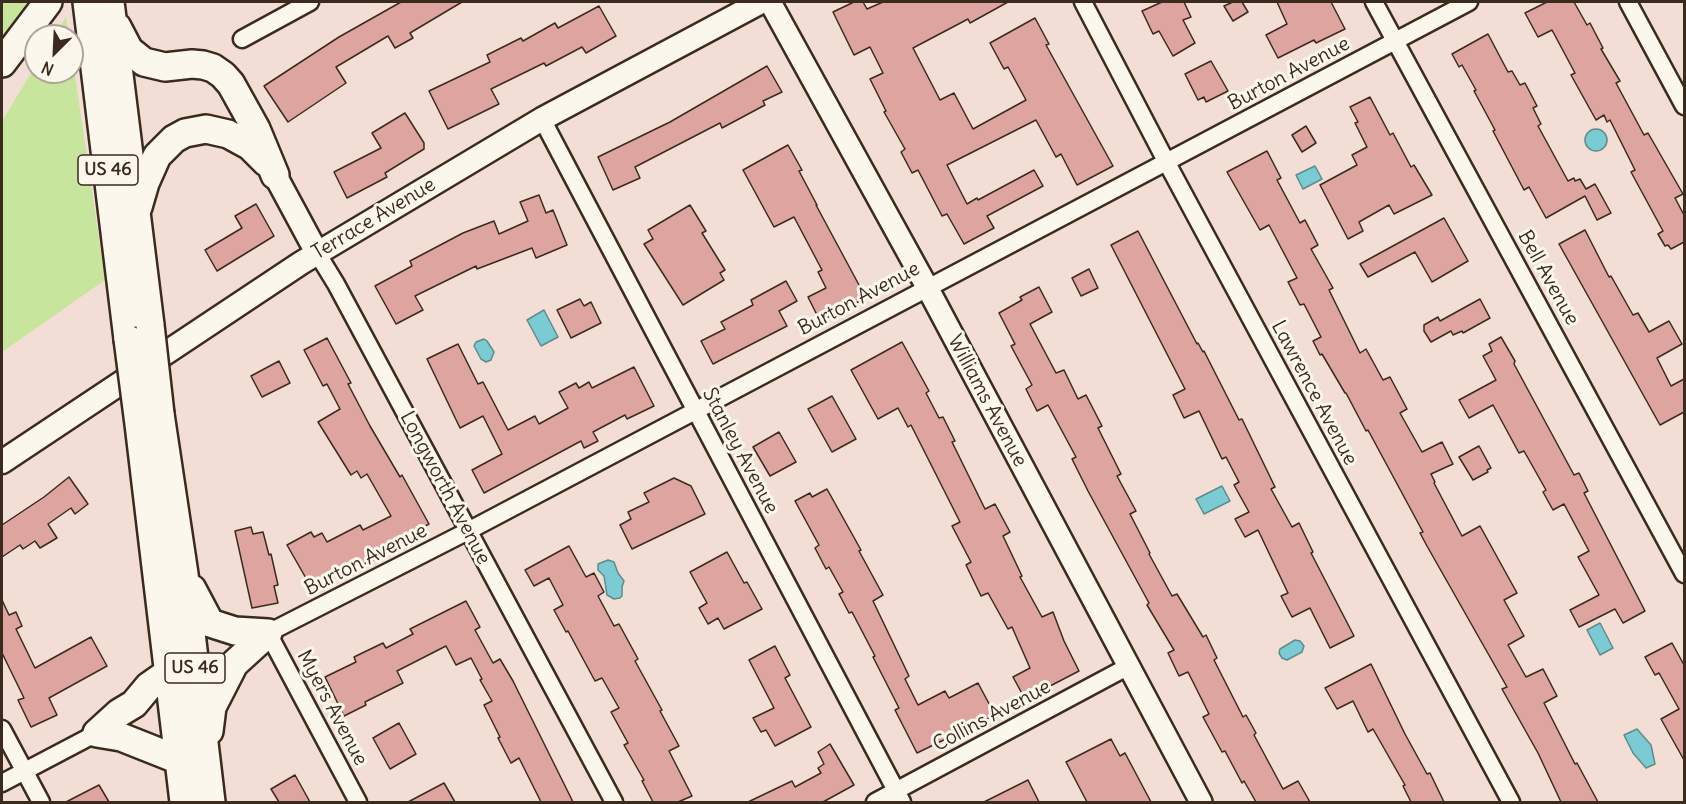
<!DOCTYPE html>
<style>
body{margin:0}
#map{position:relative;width:1686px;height:804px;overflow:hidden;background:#f2ded5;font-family:Delius,sans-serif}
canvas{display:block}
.frame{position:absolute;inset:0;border:3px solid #3b2a1e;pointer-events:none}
.north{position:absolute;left:24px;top:24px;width:60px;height:60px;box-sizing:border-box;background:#fbf7ec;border:2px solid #aea59a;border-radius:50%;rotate:204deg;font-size:16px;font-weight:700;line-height:24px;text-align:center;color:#3b2a1e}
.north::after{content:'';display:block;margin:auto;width:21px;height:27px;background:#3b2a1e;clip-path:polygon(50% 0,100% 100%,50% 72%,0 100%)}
</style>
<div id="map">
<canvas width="1686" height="804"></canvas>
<div class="frame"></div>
<div class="north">N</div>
</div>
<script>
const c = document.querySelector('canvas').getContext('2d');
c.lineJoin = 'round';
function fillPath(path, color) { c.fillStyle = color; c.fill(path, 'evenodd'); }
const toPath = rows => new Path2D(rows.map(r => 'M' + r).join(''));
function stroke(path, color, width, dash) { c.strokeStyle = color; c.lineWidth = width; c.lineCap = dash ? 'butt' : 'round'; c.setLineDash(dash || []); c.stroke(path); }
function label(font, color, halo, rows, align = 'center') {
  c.font = font + ' Delius,sans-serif'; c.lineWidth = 6; c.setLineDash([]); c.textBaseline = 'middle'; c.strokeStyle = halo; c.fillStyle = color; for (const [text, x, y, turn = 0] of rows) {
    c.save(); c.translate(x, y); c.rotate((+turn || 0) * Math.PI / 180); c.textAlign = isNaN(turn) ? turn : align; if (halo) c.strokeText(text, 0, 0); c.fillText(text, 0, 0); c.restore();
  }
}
fillPath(toPath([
 [2,2,27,2,10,29,2,37],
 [66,17,69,36,54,36],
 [72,55,105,280,2,352,2,121,36,65,36,72,72,72]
]), '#c7e59d');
const water = toPath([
 '1585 140a11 11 0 1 1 22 0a11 11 0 1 1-22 0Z',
 [1315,166,1322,179,1303,189,1296,175,1315,166],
 [544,310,558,337,541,346,527,320,544,310],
 [484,339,487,341,494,352,491,360,486,362,481,359,474,346,476,342,484,339],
 [1222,486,1230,501,1204,514,1196,499,1222,486],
 [608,560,614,562,618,573,624,581,622,587,622,596,620,598,614,599,607,595,604,576,598,570,598,564,608,560],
 [1600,623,1613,648,1600,655,1587,630,1600,623],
 [1295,640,1300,641,1304,646,1302,652,1287,660,1282,658,1279,653,1280,649,1295,640],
 [1637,729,1651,745,1655,764,1646,768,1633,753,1624,735,1637,729]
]);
fillPath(water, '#7acbd3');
stroke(water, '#618b8b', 1.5);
const building = toPath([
 [401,2,462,2,410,33,413,38,395,48,388,36,336,67,346,83,288,122,264,86,339,37,401,2],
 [854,2,863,2,867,9,883,2,1008,2,970,23,968,19,913,48,940,100,954,93,973,129,1026,100,1008,67,1004,69,990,43,1035,18,1049,44,1046,45,1113,166,1077,185,1061,154,1056,157,1036,120,947,165,967,204,977,198,978,200,1034,170,1043,186,987,216,994,228,964,244,947,214,942,216,918,170,912,173,901,152,905,149,884,112,886,111,870,79,883,73,870,47,854,55,833,12,854,2],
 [1162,2,1184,2,1191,17,1183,20,1195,43,1173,56,1159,31,1153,34,1142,11,1162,2],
 [1233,2,1242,2,1248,12,1233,21,1224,6,1233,2],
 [1277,2,1331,2,1345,29,1316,43,1314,40,1278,58,1266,35,1287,24,1277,2],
 [1547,2,1574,2,1587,25,1590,23,1603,48,1601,49,1620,81,1616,83,1644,135,1648,133,1683,194,1675,198,1684,215,1684,242,1671,249,1668,245,1665,246,1658,234,1663,231,1631,172,1635,170,1610,120,1607,122,1604,115,1596,120,1571,75,1575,73,1552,30,1538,37,1525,13,1547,2],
 [599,6,616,36,586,53,582,47,546,66,544,63,491,89,499,104,448,129,429,91,490,62,487,55,521,38,523,41,555,23,558,28,599,6],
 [1488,34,1508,72,1512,71,1520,85,1525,83,1537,106,1533,108,1541,124,1538,126,1568,181,1574,178,1575,181,1580,179,1586,189,1595,184,1611,213,1597,220,1585,196,1546,218,1529,187,1524,190,1493,131,1495,130,1474,91,1476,90,1462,65,1459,67,1452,54,1488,34],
 [1211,61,1228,91,1206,102,1204,97,1198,100,1185,74,1211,61],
 [767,66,782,92,763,101,765,105,722,128,720,123,635,167,640,178,613,190,598,157,670,122,767,66],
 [1370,97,1390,135,1393,133,1411,167,1414,165,1432,195,1394,214,1389,205,1359,222,1363,231,1348,239,1320,185,1357,165,1352,155,1367,147,1355,123,1358,122,1350,107,1370,97],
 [405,113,424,143,424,149,385,173,387,177,347,198,334,172,381,148,372,133,405,113],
 [1306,126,1316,143,1302,152,1292,135,1306,126],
 [788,145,802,170,799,171,817,205,816,205,866,298,820,321,808,297,826,288,818,272,822,270,794,217,774,227,743,170,788,145],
 [1267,151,1281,178,1277,180,1300,223,1305,220,1318,245,1311,249,1333,288,1329,290,1360,353,1366,349,1383,380,1390,377,1407,409,1400,413,1422,452,1442,442,1453,464,1431,474,1435,482,1434,483,1462,536,1480,526,1517,593,1504,600,1524,636,1508,645,1526,677,1543,669,1557,696,1544,703,1575,764,1577,763,1598,802,1561,802,1538,753,1502,689,1507,687,1427,546,1420,533,1423,532,1382,456,1368,430,1366,431,1346,393,1345,393,1322,354,1320,355,1313,341,1321,337,1304,304,1300,305,1288,282,1297,278,1269,225,1260,230,1227,172,1267,151],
 [539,195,546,213,553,210,567,245,536,258,532,248,477,269,476,266,415,296,423,310,396,324,375,286,412,266,410,261,463,233,494,221,499,234,528,221,520,202,539,195],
 [256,204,274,236,217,271,205,250,242,228,235,216,256,204],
 [690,205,706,231,702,233,725,270,720,273,724,280,683,305,644,244,653,239,648,230,690,205],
 [1444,218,1468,261,1432,282,1415,252,1368,277,1360,264,1444,218],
 [1585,230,1609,277,1611,276,1633,315,1638,313,1649,332,1669,321,1682,344,1657,358,1671,386,1684,379,1684,412,1660,425,1559,244,1585,230],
 [1138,231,1197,344,1198,343,1203,352,1204,351,1239,420,1242,419,1275,487,1271,489,1292,527,1299,523,1313,552,1311,553,1354,636,1330,648,1310,608,1292,617,1281,596,1288,593,1258,530,1245,537,1235,519,1249,512,1234,485,1239,482,1226,457,1222,459,1199,411,1184,418,1173,395,1185,389,1111,245,1138,231],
 [1089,269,1098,288,1081,296,1072,278,1089,269],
 [786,281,797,301,779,311,787,326,713,364,701,341,725,329,721,322,753,305,751,300,786,281],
 [1039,287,1052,312,1030,324,1056,373,1064,370,1078,399,1086,395,1102,426,1098,428,1121,474,1117,476,1136,511,1130,514,1150,553,1149,554,1172,596,1177,594,1203,637,1206,635,1217,658,1214,660,1243,717,1246,715,1256,733,1254,735,1283,789,1298,781,1310,802,1256,802,1244,781,1242,783,1225,751,1222,752,1203,717,1209,714,1188,672,1179,676,1168,653,1174,650,1147,605,1149,603,1088,491,1072,459,1076,457,1048,405,1037,411,1026,389,1032,385,1011,346,1015,344,999,313,1022,300,1020,297,1039,287],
 [580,299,584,306,591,302,601,323,571,338,557,310,580,299],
 [1480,299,1490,318,1463,333,1462,331,1453,335,1451,331,1431,342,1424,331,1424,325,1438,317,1440,321,1480,299],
 [1501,337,1515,361,1514,364,1574,475,1579,473,1588,491,1584,493,1645,611,1623,623,1615,609,1579,627,1570,610,1599,595,1578,557,1589,551,1564,504,1553,510,1543,492,1546,490,1524,451,1519,453,1493,405,1469,418,1459,400,1496,380,1483,356,1492,351,1489,344,1501,337],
 [327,338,351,383,348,384,370,426,400,477,402,475,429,524,387,547,389,552,355,569,353,564,311,587,287,545,311,532,314,537,322,533,327,542,360,525,363,530,391,516,367,474,361,478,357,471,351,475,318,422,340,409,327,384,323,386,304,350,327,338],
 [902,342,929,391,926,393,939,418,943,417,955,441,952,442,985,509,995,504,1010,532,1003,536,1022,576,1020,577,1042,617,1053,612,1064,641,1079,671,1025,699,1013,677,1030,668,1012,627,1008,629,988,593,981,596,966,565,971,562,952,526,960,522,911,425,908,427,898,408,878,419,851,370,902,342],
 [458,344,478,384,483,382,508,430,535,416,539,424,568,408,559,392,576,383,579,388,589,382,592,388,634,367,654,406,627,419,625,415,593,432,598,441,584,448,581,441,484,493,472,470,502,454,483,416,460,428,427,359,458,344],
 [279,361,290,383,262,397,251,376,279,361],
 [832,396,856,439,832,452,808,409,832,396],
 [779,432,796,462,770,476,753,447,779,432],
 [1479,446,1491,468,1487,470,1488,472,1473,480,1459,457,1479,446],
 [69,477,88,504,75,514,71,508,48,524,57,538,40,548,35,541,23,549,20,545,2,557,2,525,44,497,69,477],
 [674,478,691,486,705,514,632,549,620,525,631,519,628,512,649,502,644,493,674,478],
 [827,489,861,550,859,551,883,595,873,601,909,676,905,679,918,705,945,691,949,698,978,683,995,715,917,753,895,710,899,708,873,657,875,656,852,612,849,613,839,594,843,592,829,567,826,569,815,548,819,545,795,501,810,493,812,497,827,489],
 [251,527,253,534,263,532,269,555,271,554,278,585,274,586,278,603,252,608,235,531,251,527],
 [569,546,586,577,594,573,604,592,598,596,614,626,619,624,638,659,635,661,662,710,660,711,679,746,669,751,692,796,678,802,653,802,642,781,644,780,624,745,628,743,611,712,619,708,602,678,595,681,568,631,566,632,554,610,563,605,549,578,534,586,525,570,569,546],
 [727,552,744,583,747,582,762,609,724,629,718,618,708,624,699,608,707,603,690,572,727,552],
 [2,600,9,615,16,612,22,626,16,629,35,668,91,637,107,666,49,698,57,715,31,727,18,700,24,698,2,653,2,600],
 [466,601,480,627,475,630,493,663,500,659,513,681,573,802,541,802,519,758,511,763,498,738,500,737,484,705,492,701,480,680,482,679,471,658,456,665,446,646,397,671,403,683,365,702,366,705,344,716,325,677,356,662,354,657,383,643,386,648,413,634,410,629,466,601],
 [1672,643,1684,665,1684,760,1661,719,1679,709,1659,673,1655,675,1645,657,1672,643],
 [775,646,790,675,785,678,811,727,775,746,766,730,761,732,753,718,774,708,749,660,775,646],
 [1371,664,1405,734,1427,774,1430,773,1444,802,1411,802,1403,786,1405,785,1373,729,1368,732,1353,701,1337,709,1325,688,1371,664],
 [399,723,416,754,390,769,373,738,399,723],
 [1111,739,1120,756,1125,753,1151,802,1087,802,1066,762,1111,739],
 [830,744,854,785,823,802,748,802,792,781,795,787,821,773,818,768,824,764,818,752,830,744],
 [295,775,310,802,279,802,271,789,295,775],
 [1028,780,1039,802,984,802,1028,780],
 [444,783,455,802,408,802,444,783],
 [99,785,109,802,66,802,99,785]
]);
fillPath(building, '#dea49f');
stroke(building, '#3b2a1e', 1.5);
const minor = toPath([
 [1083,2,1167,163,1511,802],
 [1374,2,1684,574],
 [1628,2,1684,106],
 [242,39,310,2],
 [542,119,902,802],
 [317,253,336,284,614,802],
 [2,729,41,802],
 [2,783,97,733],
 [358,802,268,633,468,531,1469,2],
 [875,802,1129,666]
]);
const tertiary = toPath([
 [770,2,927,287,1201,802]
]);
const secondary = toPath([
 [275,175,317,253],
 [2,462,301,263,542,119,761,2]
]);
const trunk = toPath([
 [87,2,128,339],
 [110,2,150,325],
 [117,27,129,50,144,62,165,67,192,64,203,65,213,68,223,75,231,84,256,129,275,175],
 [2,63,48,2],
 [138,207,145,183,157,156,174,139,185,133,206,129,228,134,250,146,266,162],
 [160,414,184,574,211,802],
 [139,424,184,802],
 [192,589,210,623,235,631,268,633],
 [209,731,212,707,234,664,268,633],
 [97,733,119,713,134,704,149,686,169,672],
 [97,733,121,737,179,760]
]);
stroke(minor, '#3b2a1e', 21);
stroke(tertiary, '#3b2a1e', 26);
stroke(secondary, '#3b2a1e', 27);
stroke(trunk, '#3b2a1e', 32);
stroke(minor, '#fbf7ec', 16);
stroke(tertiary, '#fbf7ec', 21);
stroke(secondary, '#fbf7ec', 22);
stroke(trunk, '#fbf7ec', 27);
const trunkBridge = toPath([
 [150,325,160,414],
 [128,339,139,424]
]);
stroke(trunkBridge, '#3b2a1e', 32, []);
stroke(trunkBridge, '#fbf7ec', 27);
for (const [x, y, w] of [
 [108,170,60],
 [195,668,60]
]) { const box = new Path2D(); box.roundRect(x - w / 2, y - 15, w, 30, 4.5); c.fillStyle = '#fbf7ec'; c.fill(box); stroke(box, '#3b2a1e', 1.5); }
label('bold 18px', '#3b2a1e', null, [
 ["US 46",108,170],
 ["US 46",195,668]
]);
label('20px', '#3b2a1e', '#fbf7ec', [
 ["Burton Avenue",1289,74,-28],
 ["Terrace Avenue",374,219,-31],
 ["Bell Avenue",1548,278,61],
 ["Burton Avenue",859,299,-28],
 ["Lawrence Avenue",1314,393,62],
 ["Williams Avenue",987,401,62],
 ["Stanley Avenue",740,451,62],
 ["Longworth Avenue",445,488,62],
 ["Burton Avenue",366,560,-27],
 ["Myers Avenue",332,708,62],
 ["Collins Avenue",992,716,-28]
]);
</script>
